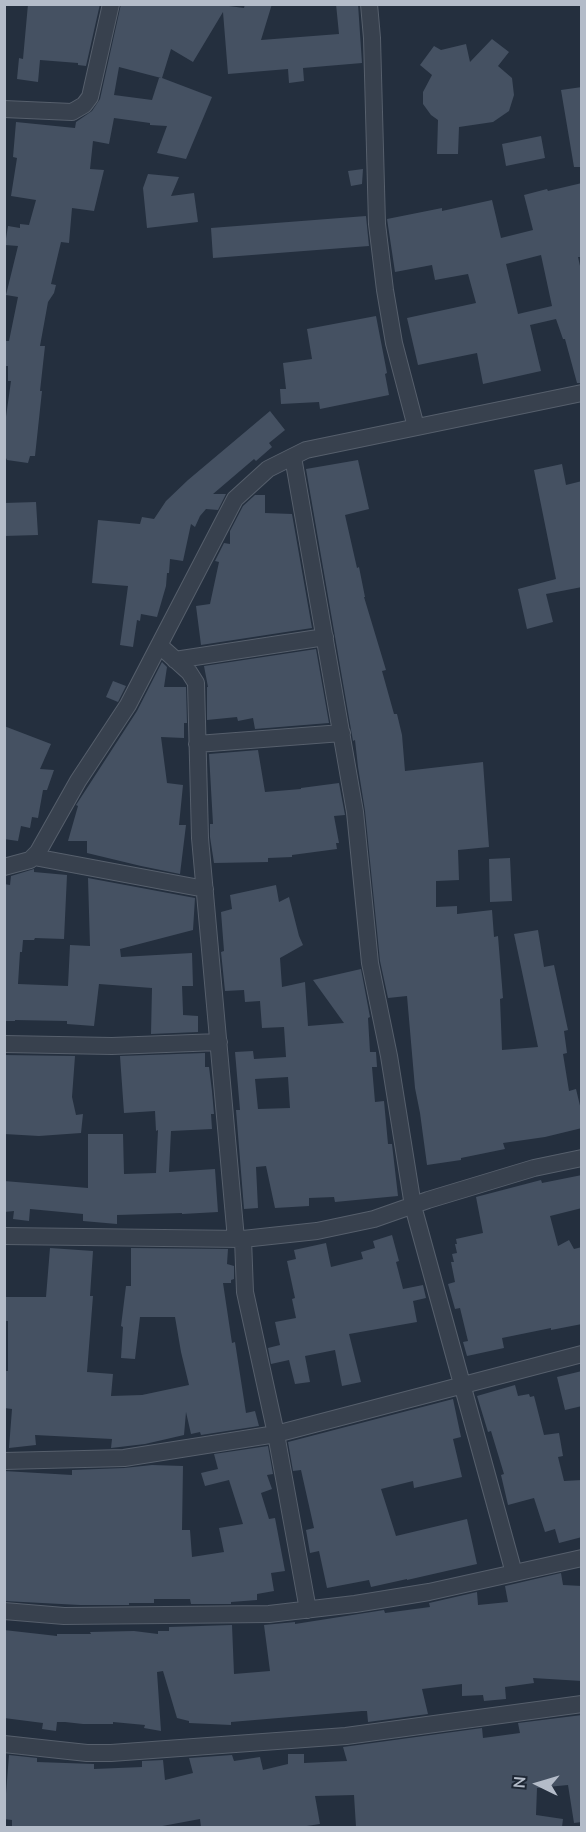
<!DOCTYPE html>
<style>
body{margin:0}
#map{position:relative;width:586px;height:1832px;overflow:hidden;background:#242f3e;font-family:"Nunito Sans",sans-serif}
canvas{display:block}
.frame{position:absolute;inset:0;border:6px solid #b4bcc9;pointer-events:none}
.north{position:absolute;left:508px;top:1754px;width:60px;height:60px;-webkit-text-stroke:4px #1d2633;paint-order:stroke;rotate:275deg;font-size:16px;font-weight:700;line-height:24px;text-align:center;color:#b4bcc9}
.north::after{content:'';display:block;margin:auto;width:21px;height:27px;background:#b4bcc9;clip-path:polygon(50% 0,100% 100%,50% 72%,0 100%)}
</style>
<div id="map">
<canvas width="586" height="1832"></canvas>
<div class="frame"></div>
<div class="north">N</div>
</div>
<script>
const c = document.querySelector('canvas').getContext('2d');
c.lineJoin = 'round';
function fillPath(path, color) { c.fillStyle = color; c.fill(path, 'evenodd'); }
const toPath = rows => new Path2D(rows.map(r => 'M' + r).join(''));
function stroke(path, color, width, dash) { c.strokeStyle = color; c.lineWidth = width; c.lineCap = dash ? 'butt' : 'round'; c.setLineDash(dash || []); c.stroke(path); }
fillPath(toPath([
 [28,4,100,4,86,66,78,65,78,63,40,60,38,82,17,79,19,58,23,59],
 [121,4,214,4,244,8,245,4,272,4,261,40,339,34,336,4,358,4,362,63,303,68,304,81,289,83,288,69,228,74,223,12,193,62,171,49,162,78,212,97,186,159,157,153,167,126,150,125,150,123,114,118,109,144,93,141,90,169,104,170,94,211,72,208,69,243,61,242,51,284,56,285,54,293,48,302,40,346,45,346,40,391,42,391,35,456,30,456,28,463,7,460,4,454,4,431,11,381,8,381,8,366,4,366,4,341,9,341,18,297,6,295,18,246,5,245,8,226,20,228,20,224,29,225,36,200,11,196,17,158,13,157,16,122,75,128,76,122,92,111,100,99],
 [119,67,161,78,159,78,152,100,114,95],
 [492,39,509,52,498,66,512,78,514,95,509,111,493,122,459,127,458,154,437,154,438,120,431,115,423,104,423,92,432,75,420,65,434,46,441,50,466,44,470,62],
 [582,87,582,167,574,167,561,90],
 [541,136,545,158,506,166,502,144],
 [363,169,362,184,351,186,348,171],
 [148,174,179,177,171,196,194,193,198,222,147,228,143,188],
 [582,183,582,257,578,257,582,275,582,383,577,383,565,339,563,339,556,319,530,325,541,371,483,384,477,353,418,365,407,318,476,303,468,274,435,280,432,265,395,272,387,219,442,208,442,211,492,200,501,238,533,230,524,195,547,189,548,191],
 [541,255,552,306,518,314,506,264],
 [366,216,369,246,213,258,211,228],
 [376,316,387,373,385,374,389,395,320,409,319,402,281,404,280,389,286,389,283,363,312,359,307,329],
 [270,411,285,430,269,443,272,447,256,461,254,459,213,494,226,494,218,510,206,509,200,516,195,527,191,524,183,561,170,559,169,573,167,573,166,586,157,617,141,614,140,621,137,620,133,647,120,645,128,586,92,583,98,520,140,524,142,517,154,519,166,501,188,480],
 [358,460,369,509,345,515,357,568,359,567,365,597,364,597,386,670,382,671,394,714,397,714,402,735,405,771,483,762,489,847,458,850,459,880,436,881,436,907,457,906,457,914,492,910,494,937,498,936,503,998,500,999,502,1050,538,1047,514,934,538,930,544,967,554,965,568,1030,564,1031,567,1053,563,1054,569,1091,576,1089,582,1114,582,1128,545,1137,503,1143,505,1149,461,1158,461,1160,427,1165,420,1113,415,1088,407,996,388,998,380,961,365,811,358,767,355,740,353,741,306,469],
 [562,464,566,485,582,481,582,587,546,594,553,622,527,629,518,589,556,579,534,470],
 [255,495,265,495,265,513,292,514,312,628,201,645,196,606,210,604,219,562,215,561,224,543,230,544,230,531,243,506],
 [36,502,38,535,4,536,4,503],
 [316,649,329,723,255,729,253,718,238,721,237,717,207,720,207,687,208,687,204,666],
 [162,662,167,667,164,687,186,687,187,723,184,723,184,738,161,737,167,783,183,785,179,825,186,825,180,874,141,866,87,853,87,841,68,841,78,806,76,805,137,711],
 [113,681,126,686,118,702,106,697],
 [4,726,51,744,40,769,54,770,47,790,43,790,38,818,32,817,30,828,21,826,18,841,4,839],
 [258,750,265,792,301,789,301,788,339,783,345,815,334,816,339,843,336,843,337,849,292,855,292,857,268,858,268,862,214,863,210,837,210,824,213,824,209,754],
 [510,858,512,901,490,902,489,859],
 [34,869,34,872,67,875,64,939,35,938,34,940,23,940,22,952,20,952,18,984,68,986,70,945,90,946,88,878,195,898,193,930,120,949,121,957,192,953,193,986,182,986,183,1012,183,1015,198,1016,198,1032,151,1034,152,988,99,984,94,1026,67,1024,67,1021,15,1020,15,1021,4,1021,4,884,10,885,11,876],
 [276,885,279,902,289,897,299,936,303,945,280,958,282,987,305,982,308,1026,344,1023,313,980,361,969,370,1017,368,1018,370,1052,376,1052,377,1067,372,1067,375,1102,384,1101,388,1144,392,1144,398,1196,335,1202,334,1197,309,1198,309,1206,275,1208,266,1166,256,1167,258,1208,244,1209,236,1110,240,1110,235,1052,253,1051,254,1059,286,1057,284,1027,262,1028,260,1001,245,1002,244,990,225,991,221,952,224,951,221,912,232,909,230,895],
 [288,1077,290,1108,258,1109,255,1079],
 [205,1053,205,1067,209,1067,212,1091,214,1114,211,1114,212,1129,171,1131,169,1172,215,1169,218,1212,182,1214,182,1213,117,1215,117,1224,83,1221,83,1214,30,1209,29,1221,13,1219,14,1211,4,1212,4,1181,88,1188,88,1134,123,1134,124,1174,156,1173,158,1130,156,1131,155,1111,124,1113,120,1056],
 [4,1055,75,1056,72,1097,76,1115,83,1114,81,1133,39,1136,4,1134],
 [582,1175,582,1208,550,1216,558,1246,569,1240,574,1249,582,1247,582,1324,551,1330,551,1328,502,1338,504,1348,467,1356,463,1342,468,1341,460,1308,455,1309,448,1284,455,1282,451,1262,454,1262,452,1254,457,1253,455,1244,457,1244,456,1239,483,1233,476,1197,541,1180,542,1183],
 [392,1235,399,1261,396,1262,403,1289,423,1285,426,1298,413,1301,417,1322,349,1334,361,1382,342,1386,335,1350,305,1356,310,1382,295,1384,289,1360,271,1364,268,1348,280,1345,275,1322,296,1318,292,1299,295,1298,287,1261,296,1259,294,1250,326,1243,331,1267,363,1259,361,1252,375,1248,373,1241],
 [50,1248,93,1251,90,1296,93,1296,87,1372,113,1374,111,1396,142,1395,189,1385,181,1352,175,1317,140,1317,135,1359,121,1358,123,1327,121,1326,126,1286,131,1286,131,1248,228,1249,227,1264,234,1266,234,1279,231,1280,231,1283,223,1283,232,1343,235,1342,246,1413,255,1411,259,1426,201,1435,200,1432,191,1434,186,1412,184,1435,145,1444,111,1448,112,1439,35,1435,36,1445,9,1448,12,1409,4,1408,4,1371,8,1371,8,1321,4,1321,4,1297,46,1297],
 [582,1371,582,1406,565,1410,557,1377],
 [515,1385,518,1396,529,1394,530,1397,534,1396,544,1435,559,1433,563,1456,558,1457,564,1481,582,1480,582,1537,559,1543,555,1529,545,1532,534,1498,508,1505,501,1475,504,1474,491,1431,488,1432,477,1396],
 [453,1399,461,1437,453,1439,462,1477,414,1488,413,1481,381,1489,396,1536,467,1519,477,1564,407,1580,407,1579,371,1587,369,1580,327,1588,319,1551,310,1553,306,1530,314,1528,301,1470,293,1471,288,1442],
 [268,1446,273,1474,267,1475,272,1489,261,1493,269,1519,275,1518,285,1571,271,1573,274,1591,257,1594,257,1600,231,1602,231,1604,191,1604,190,1599,154,1599,154,1603,129,1603,129,1605,80,1605,4,1601,4,1471,72,1475,72,1470,124,1468,152,1465,183,1466,182,1530,190,1530,192,1557,224,1552,219,1528,243,1524,229,1480,205,1486,201,1473,218,1469,214,1454],
 [561,1573,563,1585,582,1586,582,1681,533,1678,534,1683,505,1687,506,1699,484,1701,483,1695,462,1696,462,1684,422,1689,428,1714,368,1722,367,1711,362,1711,231,1722,231,1725,189,1723,189,1721,177,1718,163,1671,157,1672,161,1731,144,1728,145,1725,113,1722,113,1724,83,1724,65,1722,57,1722,56,1731,42,1729,43,1723,4,1718,4,1630,57,1636,57,1634,91,1634,90,1632,134,1631,158,1634,158,1631,169,1631,169,1627,232,1625,234,1674,270,1671,264,1625,295,1622,295,1624,384,1610,385,1613,430,1607,429,1603,477,1592,478,1605,508,1602,505,1586],
 [582,1715,582,1822,574,1823,568,1785,537,1788,536,1815,563,1819,562,1827,356,1827,354,1795,315,1796,320,1824,300,1827,201,1827,200,1819,157,1827,12,1827,12,1820,4,1819,9,1755,37,1758,37,1762,94,1764,94,1769,142,1767,142,1761,163,1760,165,1780,193,1773,189,1758,232,1755,234,1761,260,1757,263,1770,288,1764,288,1754,304,1754,304,1763,347,1761,343,1747,482,1728,483,1738,520,1733,518,1723]
]), '#455162');
const minor = toPath([
 [369,4,372,38,377,224,385,290,394,343,416,427],
 [4,109,72,112,84,105,90,97,111,4],
 [293,457,355,812,370,963,389,1056,413,1206,514,1573],
 [159,645,189,672,196,683,200,838,236,1239],
 [175,660,325,637],
 [197,744,342,733],
 [34,857,205,889],
 [4,867,30,860,38,852,78,781,128,705,235,499,268,469,306,450,582,393],
 [4,1044,112,1046,219,1042],
 [4,1236,243,1239,317,1231,374,1219,428,1200,534,1168,582,1158],
 [243,1239,245,1292,276,1434,308,1610],
 [4,1461,124,1458,276,1434,582,1354],
 [4,1611,64,1616,269,1614,355,1604,429,1592,582,1558],
 [4,1744,87,1753,111,1753,346,1736,582,1704]
]);
stroke(minor, '#565f6c', 18);
stroke(minor, '#38414e', 16);
</script>
